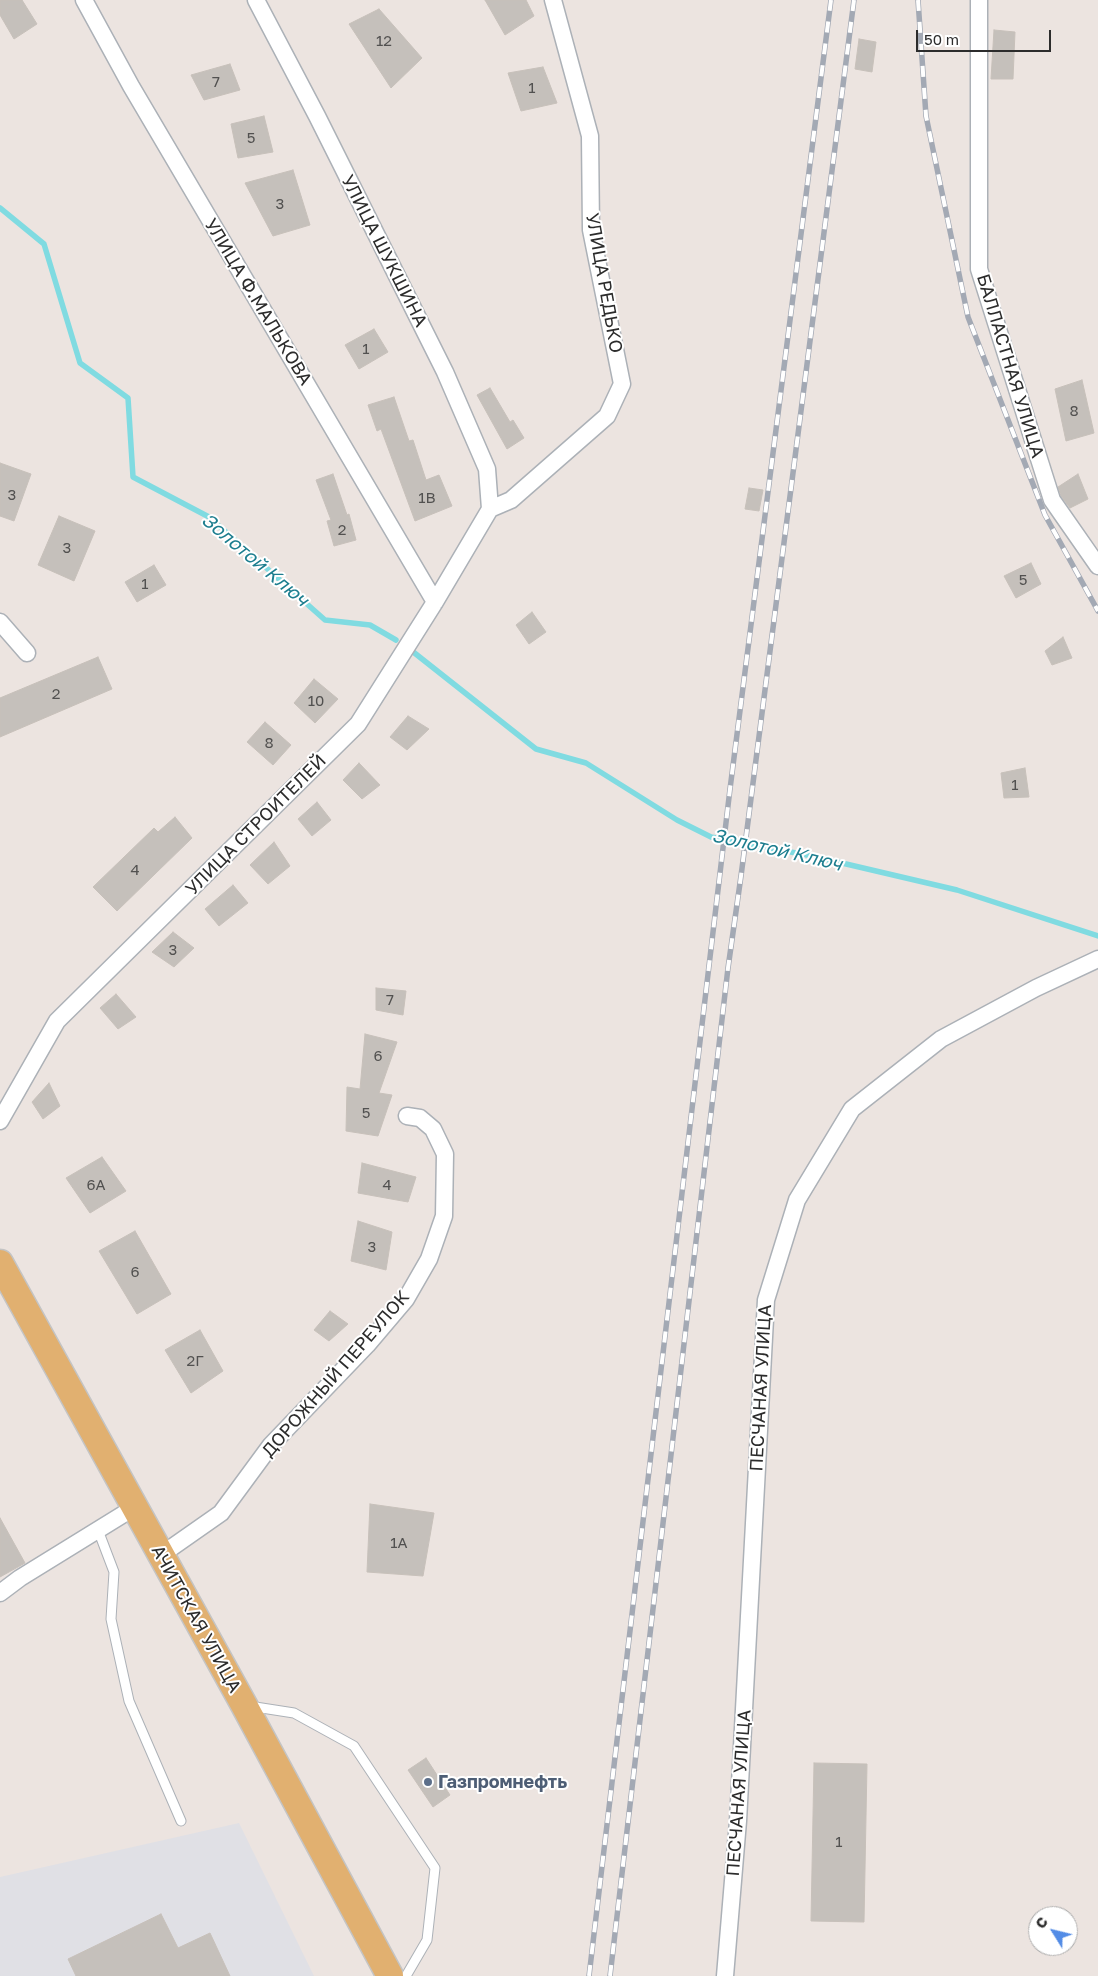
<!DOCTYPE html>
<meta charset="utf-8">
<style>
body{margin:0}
#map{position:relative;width:1098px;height:1976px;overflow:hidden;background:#ece4e0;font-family:"Golos Text",sans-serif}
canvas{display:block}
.north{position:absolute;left:1028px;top:1906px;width:50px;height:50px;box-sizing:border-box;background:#fff;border:1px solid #ababab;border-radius:50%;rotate:306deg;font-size:14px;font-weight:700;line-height:20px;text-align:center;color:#2c2c2c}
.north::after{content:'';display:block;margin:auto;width:18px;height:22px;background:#538ce6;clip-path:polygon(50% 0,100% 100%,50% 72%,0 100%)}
.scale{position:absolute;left:916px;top:30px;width:135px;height:22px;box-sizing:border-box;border:2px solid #2c2c2c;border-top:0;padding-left:6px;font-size:15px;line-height:18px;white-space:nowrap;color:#2c2c2c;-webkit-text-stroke:4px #fff;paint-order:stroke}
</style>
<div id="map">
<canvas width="1098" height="1976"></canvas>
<div class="north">С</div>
<div class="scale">50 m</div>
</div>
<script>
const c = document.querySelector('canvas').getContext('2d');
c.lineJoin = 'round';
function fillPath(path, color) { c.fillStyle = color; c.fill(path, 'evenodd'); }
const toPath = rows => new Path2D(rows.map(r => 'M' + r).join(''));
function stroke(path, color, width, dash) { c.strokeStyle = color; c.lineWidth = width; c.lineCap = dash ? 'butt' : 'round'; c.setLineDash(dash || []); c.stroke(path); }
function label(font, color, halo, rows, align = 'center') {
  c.font = font + ' "Golos Text",sans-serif'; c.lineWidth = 4; c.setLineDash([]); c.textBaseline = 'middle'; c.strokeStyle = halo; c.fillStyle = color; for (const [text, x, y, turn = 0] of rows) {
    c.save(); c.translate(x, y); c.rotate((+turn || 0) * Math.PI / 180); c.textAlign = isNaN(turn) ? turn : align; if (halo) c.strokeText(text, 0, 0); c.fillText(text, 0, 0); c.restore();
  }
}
fillPath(toPath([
 [239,1823,314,1976,0,1976,0,1877]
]), '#e0e0e5');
stroke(toPath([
 [0,208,44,244,80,363,128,398,133,477,209,517,325,620,370,625,396,640],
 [412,651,536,749,586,763,677,820,711,837,812,856,957,890,1098,936]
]), '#80dbe1', 5.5);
const building = toPath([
 [0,0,22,0,37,24,14,39,0,15,0,0],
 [485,0,526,0,534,16,505,35,485,0],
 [379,9,422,58,391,88,349,24,379,9],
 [994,30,1015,32,1013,79,991,79,994,30],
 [859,39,876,42,872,72,855,69,859,39],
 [230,64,240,90,204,100,191,75,230,64],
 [543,67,557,103,521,111,508,73,543,67],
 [264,116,273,152,238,158,231,124,264,116],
 [293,170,310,225,273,236,245,183,293,170],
 [374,329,388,352,359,369,345,345,374,329],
 [1082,380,1094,433,1066,441,1055,389,1082,380],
 [490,388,510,422,513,420,524,438,507,449,477,395,490,388],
 [394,397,409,441,413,440,426,480,439,475,452,506,415,521,381,429,377,431,368,405,394,397],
 [0,463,31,474,14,521,0,516,0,463],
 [333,474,347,515,349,514,356,540,334,546,327,521,331,520,316,480,333,474],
 [1078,474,1088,499,1070,508,1061,496,1058,487,1078,474],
 [749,488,763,490,759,511,745,509,749,488],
 [59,516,95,531,74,581,38,565,59,516],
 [1031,563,1041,584,1016,598,1004,576,1031,563],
 [154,565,166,585,137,602,125,582,154,565],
 [532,612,546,632,529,644,516,625,532,612],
 [1063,637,1072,658,1052,665,1045,651,1063,637],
 [98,657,112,689,0,737,0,698,98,657],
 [314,679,338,699,315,723,294,703,314,679],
 [408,716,429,729,407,750,390,737,408,716],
 [265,722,291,745,273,765,247,742,265,722],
 [359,763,380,785,362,799,343,780,359,763],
 [1025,768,1029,797,1004,798,1001,773,1025,768],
 [317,802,331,820,312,836,298,819,317,802],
 [175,817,192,838,117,911,93,887,154,828,158,832,175,817],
 [274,842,290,866,268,884,250,865,274,842],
 [233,885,248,903,219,926,205,909,233,885],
 [173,932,194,948,174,967,152,952,173,932],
 [376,988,406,991,403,1015,376,1010,376,988],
 [116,994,136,1017,118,1029,100,1008,116,994],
 [365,1034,397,1042,379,1093,392,1095,378,1136,346,1131,347,1087,360,1089,365,1034],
 [49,1083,60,1106,43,1119,32,1102,49,1083],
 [102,1157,126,1191,90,1213,66,1178,102,1157],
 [362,1163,416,1177,408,1202,358,1193,362,1163],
 [358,1221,392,1232,386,1270,351,1261,358,1221],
 [135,1231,171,1294,137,1314,99,1251,135,1231],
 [330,1311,348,1324,329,1341,314,1330,330,1311],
 [200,1330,223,1371,191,1393,165,1350,200,1330],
 [370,1504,434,1513,423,1576,367,1572,370,1504],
 [0,1518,25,1563,0,1577,0,1518],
 [426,1758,450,1795,433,1807,408,1770,426,1758],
 [814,1763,867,1764,864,1922,811,1921,814,1763],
 [161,1914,178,1948,210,1933,230,1976,76,1976,68,1959,161,1914]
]);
fillPath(building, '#c5c0bb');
stroke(building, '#c7c0ba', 1);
const service = toPath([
 [98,1530,114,1572,111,1619,129,1701,181,1821],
 [249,1706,294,1713,354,1746,435,1868,427,1940,406,1976]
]);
const minor = toPath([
 [84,0,131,86,435,602],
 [256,0,317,116,445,372,487,469,490,509],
 [979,0,979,269,1052,500,1098,566],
 [490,509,511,500,607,416,622,384,591,230,590,136,553,0],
 [0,622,27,653],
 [0,1121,57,1021,358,724,435,602,490,509],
 [161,1555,221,1513,271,1445,367,1345,406,1299,429,1259,444,1216,445,1154,433,1129,420,1118,407,1116],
 [0,1593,20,1578,135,1507],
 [725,1976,738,1821,766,1300,797,1200,852,1109,941,1039,1036,988,1098,959]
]);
const primary = toPath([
 [0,1263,244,1705,390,1976]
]);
stroke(service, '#acb1b7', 11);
stroke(minor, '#acb1b7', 19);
stroke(primary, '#c4c4c4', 29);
stroke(service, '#fff', 9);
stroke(minor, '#fff', 16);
stroke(primary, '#e1b070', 26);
const rail = toPath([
 [918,0,926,116,968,317,1045,515,1098,611],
 [589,1976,730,789,831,0],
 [610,1976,728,968,741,876,854,0]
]);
stroke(rail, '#a3a9b4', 5.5);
stroke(rail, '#fff', 4, [11]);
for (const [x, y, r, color] of [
 [428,1782,5,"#5c6f8a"]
]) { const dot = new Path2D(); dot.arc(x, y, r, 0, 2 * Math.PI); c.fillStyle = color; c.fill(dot); stroke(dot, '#fff', 2); }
label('15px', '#525150', null, [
 ["12",384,41],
 ["7",216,82],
 ["1",532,88],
 ["5",251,138],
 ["3",280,204],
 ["1",366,349],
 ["8",1074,411],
 ["3",12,495],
 ["1В",427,498],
 ["2",342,530],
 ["3",67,548],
 ["5",1023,580],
 ["1",145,584],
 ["2",56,694],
 ["10",316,701],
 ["8",269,743],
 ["1",1015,785],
 ["4",135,870],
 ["3",173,950],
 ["7",390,1000],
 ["6",378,1056],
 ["5",366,1113],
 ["6А",96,1185],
 ["4",387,1185],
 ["3",372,1247],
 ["6",135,1272],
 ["2Г",195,1361],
 ["1А",399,1543],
 ["1",839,1842]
]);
label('18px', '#2c2c2c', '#fff', [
 ["УЛИЦА ШУКШИНА",384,251,63],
 ["УЛИЦА РЕДЬКО",604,283,80],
 ["УЛИЦА Ф.МАЛЬКОВА",258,302,59],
 ["БАЛЛАСТНАЯ УЛИЦА",1010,366,73],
 ["УЛИЦА СТРОИТЕЛЕЙ",256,825,-45],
 ["ДОРОЖНЫЙ ПЕРЕУЛОК",336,1374,-49],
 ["ПЕСЧАНАЯ УЛИЦА",761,1388,-87],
 ["АЧИТСКАЯ УЛИЦА",196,1619,61],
 ["ПЕСЧАНАЯ УЛИЦА",739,1793,-86]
]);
label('bold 18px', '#4e5e75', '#fff', [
 ["Газпромнефть",438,1782]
], 'left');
label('italic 19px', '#1d7e8f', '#fff', [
 ["Золотой Ключ",255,560,40],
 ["Золотой Ключ",777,850,13]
]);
</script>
